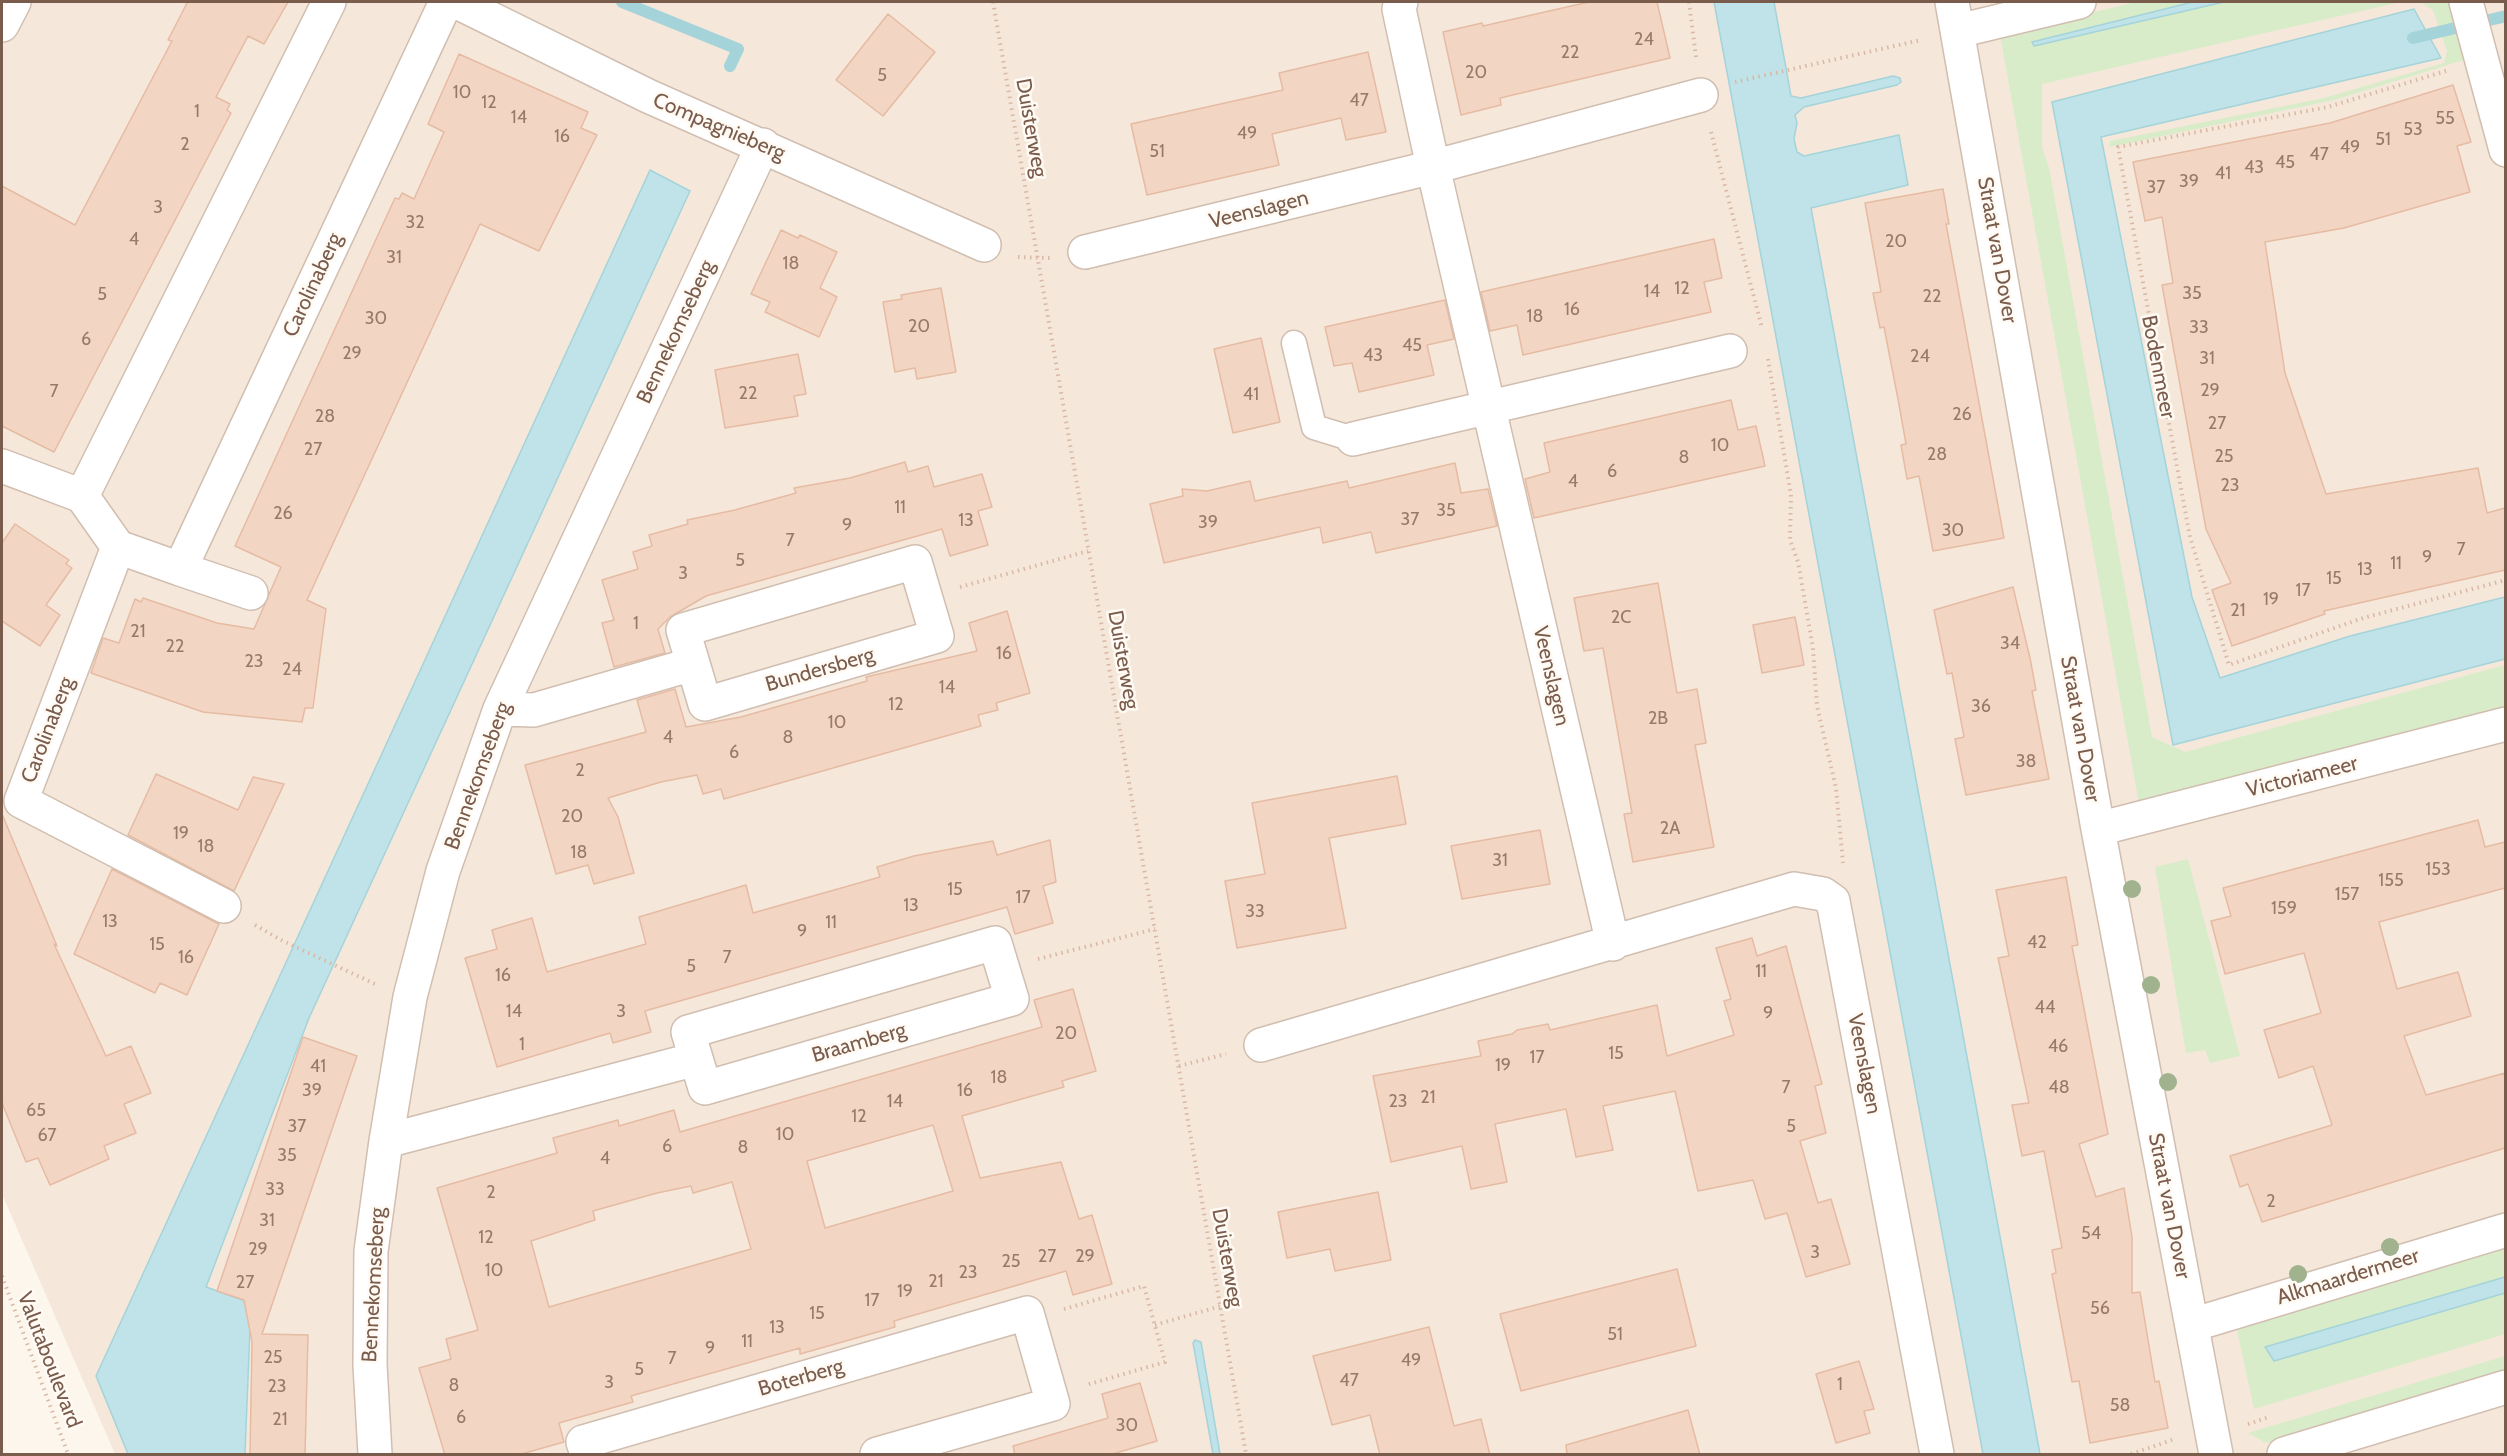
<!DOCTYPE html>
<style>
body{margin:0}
#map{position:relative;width:2507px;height:1456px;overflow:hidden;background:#fdf6ec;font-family:Cabin,sans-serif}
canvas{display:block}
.frame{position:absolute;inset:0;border:3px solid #7a5c4d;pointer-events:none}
</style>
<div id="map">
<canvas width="2507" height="1456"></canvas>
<div class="frame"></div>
</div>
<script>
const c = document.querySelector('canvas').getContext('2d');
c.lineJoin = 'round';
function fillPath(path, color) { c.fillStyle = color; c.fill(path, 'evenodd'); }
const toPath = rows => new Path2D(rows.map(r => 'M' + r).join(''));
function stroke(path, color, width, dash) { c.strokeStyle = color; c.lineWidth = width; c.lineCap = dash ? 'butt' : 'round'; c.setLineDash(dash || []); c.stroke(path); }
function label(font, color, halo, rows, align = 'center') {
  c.font = font + ' Cabin,sans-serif'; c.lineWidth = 5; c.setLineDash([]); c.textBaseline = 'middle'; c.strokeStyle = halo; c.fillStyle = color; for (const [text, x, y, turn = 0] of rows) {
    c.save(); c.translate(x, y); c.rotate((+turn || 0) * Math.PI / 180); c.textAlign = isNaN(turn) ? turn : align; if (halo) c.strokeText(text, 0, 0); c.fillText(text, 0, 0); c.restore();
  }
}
fillPath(toPath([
 [2,2,2505,2,2505,1454,115,1454,2,1194]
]), '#f5e8da');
fillPath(toPath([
 [2136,2,2401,2,2042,84,2042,148,2049,168,2152,737,2185,752,2505,665,2505,711,2140,809,2000,35],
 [2420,2,2453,2,2467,59,2334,100,2110,147,2110,141,2324,98,2444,63,2447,51,2433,10],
 [2188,859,2240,1056,2210,1063,2205,1050,2186,1053,2155,867],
 [2505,1244,2505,1277,2266,1347,2274,1361,2505,1293,2505,1334,2254,1409,2237,1331,2244,1324],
 [2505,1356,2505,1374,2276,1443,2264,1442,2248,1433]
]), '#d8ecc9');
const water = toPath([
 [1714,2,1774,2,1791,96,1801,98,1893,76,1900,78,1901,82,1897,85,1804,107,1795,115,1797,123,1794,139,1797,152,1804,156,1899,135,1908,185,1811,208,2040,1454,1983,1454,1714,2],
 [2193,2,2224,2,2034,46,2032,42,2193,2],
 [2414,9,2441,58,2101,137,2192,597,2220,678,2350,636,2505,597,2505,659,2173,745,2052,102,2414,9],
 [650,170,690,191,309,1018,206,1287,251,1303,245,1454,128,1454,96,1376,650,170],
 [2505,1277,2505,1293,2274,1361,2265,1347,2505,1277],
 [1195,1340,1201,1342,1220,1454,1213,1454,1193,1343,1195,1340]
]);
fillPath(water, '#bfe3e8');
stroke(water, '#a5d3da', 1.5);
stroke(toPath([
 [622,2,738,49,730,66],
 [2413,38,2506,16]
]), '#a5d3da', 12);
const building = toPath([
 [184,2,288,2,264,44,248,36,216,97,230,104,227,110,231,113,54,452,2,426,2,186,75,225,172,41,168,40,187,3,184,2],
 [1589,2,1657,2,1670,58,1500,98,1501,105,1461,115,1443,32,1482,23,1483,26,1589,2],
 [888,14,935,52,883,116,836,80,888,14],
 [1368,52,1386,132,1346,140,1341,118,1272,134,1279,165,1147,195,1131,124,1283,90,1279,73,1368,52],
 [459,54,588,112,581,128,597,135,539,251,480,224,307,600,326,609,313,708,305,708,302,722,203,712,91,673,103,638,119,643,135,599,141,602,143,598,217,623,254,629,281,567,235,546,395,198,399,199,402,193,414,199,444,132,428,124,459,54],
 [2453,85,2471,142,2457,146,2470,192,2344,228,2265,242,2285,373,2326,494,2478,468,2487,513,2505,508,2505,570,2324,611,2325,614,2232,646,2212,590,2231,583,2206,529,2162,285,2173,283,2162,217,2145,221,2133,162,2330,123,2453,85],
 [1943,189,1949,224,1946,224,2004,538,1933,551,1919,476,1907,479,1901,445,1906,444,1898,399,1884,327,1880,328,1873,293,1881,292,1865,203,1943,189],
 [781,230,798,238,800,235,837,252,820,288,837,297,819,337,765,312,770,302,751,294,781,230],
 [1714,239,1722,278,1704,282,1711,312,1523,355,1517,325,1490,331,1481,292,1714,239],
 [941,288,956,372,917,379,915,368,895,372,883,302,902,299,901,295,941,288],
 [1445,300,1454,339,1427,345,1434,375,1359,392,1352,363,1334,366,1325,327,1445,300],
 [1261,338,1280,422,1233,433,1214,349,1261,338],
 [798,354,806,394,794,396,798,416,725,428,715,370,798,354],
 [1731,400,1738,430,1756,426,1765,466,1534,518,1525,479,1550,472,1544,443,1731,400],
 [905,462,908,472,928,466,934,487,982,474,992,507,978,511,988,545,950,556,942,529,706,596,670,617,658,629,665,653,614,667,602,623,614,620,602,580,638,569,633,552,652,546,649,535,688,524,687,520,735,510,796,493,794,488,850,478,905,462],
 [1455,463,1461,493,1488,489,1497,526,1376,553,1371,532,1323,543,1320,527,1164,563,1150,504,1183,496,1182,489,1207,491,1250,481,1255,501,1347,481,1349,488,1455,463],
 [15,524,69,560,66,564,72,568,46,605,60,615,40,646,2,621,2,543,15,524],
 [1658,583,1677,693,1697,689,1706,743,1695,745,1714,847,1633,862,1624,814,1632,813,1603,648,1584,651,1574,598,1658,583],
 [2013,587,2030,658,2036,690,2032,691,2049,779,1966,795,1955,739,1964,737,1952,673,1947,674,1934,610,2013,587],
 [1007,611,1030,693,996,703,998,710,978,715,981,726,724,799,721,789,703,794,697,775,661,782,608,798,618,817,634,873,594,884,588,865,556,874,525,765,646,732,637,700,675,689,686,727,741,717,867,681,866,677,977,651,969,623,1007,611],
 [1795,617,1804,665,1762,673,1753,625,1795,617],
 [156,774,238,810,253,777,284,784,234,891,128,835,156,774],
 [1397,776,1406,824,1329,838,1346,928,1237,948,1225,881,1265,874,1252,803,1397,776],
 [2,814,57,946,54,944,106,1056,131,1046,151,1093,124,1104,136,1133,104,1146,109,1159,50,1185,38,1158,26,1162,2,1103,2,814],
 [2478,820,2485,847,2505,842,2505,888,2379,922,2397,989,2458,972,2471,1016,2404,1036,2426,1095,2505,1073,2505,1148,2262,1222,2248,1184,2240,1187,2230,1156,2332,1125,2313,1066,2279,1078,2264,1030,2321,1013,2304,953,2225,974,2211,921,2231,916,2223,888,2478,820],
 [1540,830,1550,884,1462,899,1451,846,1540,830],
 [1050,840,1056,882,1043,886,1053,923,1015,934,1007,907,645,1011,651,1032,613,1043,610,1033,497,1067,465,958,497,949,492,930,532,918,547,972,646,944,639,917,746,885,753,913,880,877,877,867,914,856,993,841,997,855,1050,840],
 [112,869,219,924,187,995,160,983,155,993,74,954,112,869],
 [2066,877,2078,945,2072,946,2108,1134,2079,1144,2096,1197,2124,1188,2132,1237,2132,1293,2140,1292,2155,1382,2159,1381,2168,1428,2090,1443,2079,1381,2072,1382,2052,1274,2056,1273,2052,1250,2062,1248,2044,1151,2022,1156,2012,1105,2029,1103,1998,958,2009,956,1996,890,2066,877],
 [1752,938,1757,956,1786,946,1822,1084,1815,1086,1826,1133,1800,1141,1818,1203,1831,1199,1850,1264,1806,1277,1787,1213,1765,1219,1753,1180,1698,1191,1675,1091,1603,1106,1613,1150,1576,1157,1566,1109,1495,1124,1507,1182,1471,1189,1462,1146,1391,1162,1373,1076,1481,1056,1478,1041,1512,1034,1517,1030,1548,1024,1550,1030,1657,1005,1667,1056,1734,1035,1724,1001,1731,999,1716,948,1752,938],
 [1073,989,1096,1071,1062,1081,1064,1087,962,1116,980,1178,1061,1162,1079,1219,1092,1215,1112,1284,1073,1295,1066,1271,894,1321,895,1327,800,1354,800,1348,631,1396,633,1402,559,1423,564,1442,518,1455,445,1455,419,1368,451,1359,446,1339,478,1330,437,1188,557,1153,553,1138,618,1120,619,1126,674,1110,680,1132,1042,1027,1034,1000,1073,989],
 [933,1125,953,1191,825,1228,807,1161,933,1125],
 [732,1182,751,1249,549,1307,531,1241,595,1220,593,1211,657,1193,691,1186,693,1193,732,1182],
 [303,1037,357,1056,262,1334,308,1335,305,1455,250,1455,252,1342,244,1300,217,1291,303,1037],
 [1378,1192,1391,1260,1335,1271,1330,1249,1287,1258,1278,1212,1378,1192],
 [1677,1269,1696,1346,1521,1391,1500,1314,1677,1269],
 [1429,1327,1454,1426,1481,1419,1490,1455,1380,1455,1370,1415,1332,1425,1313,1356,1429,1327],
 [1859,1361,1874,1409,1864,1411,1870,1433,1836,1443,1816,1374,1859,1361],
 [1140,1383,1157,1441,1109,1455,1015,1455,1013,1446,1108,1418,1102,1394,1140,1383],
 [1688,1410,1700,1455,1567,1455,1566,1445,1688,1410]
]);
fillPath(building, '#f3d5c3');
stroke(building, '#e6bba3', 1.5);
const lane = toPath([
 [1294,343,1314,427,1353,439]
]);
const street = toPath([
 [329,2,82,496,118,547,180,569,446,2],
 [457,2,648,96,984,245],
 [1401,2,1399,9,1433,167,1613,944],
 [1952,2,2098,829,2216,1454],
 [2466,2,2506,150],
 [2,25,14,2],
 [1958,31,2079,2],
 [1085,252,1433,167,1701,95],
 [1353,439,1730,351],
 [2,466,82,496],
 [118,547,21,801,224,906],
 [915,562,937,636,705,704,683,630,915,562],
 [180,569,251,593],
 [500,709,534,710,693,664],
 [2098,829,2506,724],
 [995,943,1012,999,705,1088,688,1032,995,943],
 [1261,1045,1794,889,1823,894,1833,901,1937,1454],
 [386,1141,696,1059],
 [2192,1325,2506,1230],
 [375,1454,370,1365,371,1251,386,1141,410,997,443,871,500,709,763,145],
 [587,1454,583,1442,1027,1313,1053,1404,877,1454],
 [2284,1454,2506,1387]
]);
stroke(lane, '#d1beb0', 27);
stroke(street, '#d1beb0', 36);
stroke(toPath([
 [993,2,1246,1454],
 [1689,2,1696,57],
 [2446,71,2328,107,2118,147,2190,537,2229,665,2363,618,2506,580],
 [1735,82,1921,40],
 [1711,132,1762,328],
 [1018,257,1050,258],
 [1768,359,1791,495,1790,540,1798,562,1813,648,1817,706,1836,788,1843,863],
 [960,587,1088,551],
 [255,925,283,941,375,984],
 [1038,959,1155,929],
 [1179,1066,1226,1054],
 [2,1276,68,1454],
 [1064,1309,1144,1286,1165,1362,1086,1385],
 [1155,1325,1221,1306],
 [2248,1424,2269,1417],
 [2131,1454,2175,1439]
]), '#d9b8a5', 4, [1.5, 4.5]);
stroke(lane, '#fff', 24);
stroke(street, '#fff', 33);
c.fillStyle = '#a0b28e';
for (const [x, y] of [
 [2132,889],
 [2151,985],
 [2168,1082],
 [2390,1247],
 [2298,1274]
]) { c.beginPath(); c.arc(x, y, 9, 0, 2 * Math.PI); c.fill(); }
label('18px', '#987a6a', null, [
 ["24",1644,40],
 ["22",1570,53],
 ["20",1476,73],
 ["5",882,76],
 ["10",462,93],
 ["47",1359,101],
 ["12",489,103],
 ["1",197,112],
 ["14",519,118],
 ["55",2445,119],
 ["53",2413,130],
 ["49",1247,134],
 ["16",562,137],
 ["51",2383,140],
 ["2",185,145],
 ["49",2350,148],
 ["51",1157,152],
 ["47",2319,155],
 ["45",2285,163],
 ["43",2254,168],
 ["41",2223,174],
 ["39",2189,182],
 ["37",2156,188],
 ["3",158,208],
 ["32",415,223],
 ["4",134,240],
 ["20",1896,242],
 ["31",394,258],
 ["18",791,264],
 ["12",1682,289],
 ["14",1652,292],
 ["35",2192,294],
 ["5",102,295],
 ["22",1932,297],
 ["16",1572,310],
 ["18",1535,317],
 ["30",376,319],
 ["20",919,327],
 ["33",2199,328],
 ["6",86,340],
 ["45",1412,346],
 ["29",352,354],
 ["43",1373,356],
 ["24",1920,357],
 ["31",2207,359],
 ["29",2210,391],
 ["7",54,392],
 ["22",748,394],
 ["41",1251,395],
 ["26",1962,415],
 ["28",325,417],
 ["27",2217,424],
 ["10",1720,446],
 ["27",313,450],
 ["28",1937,455],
 ["25",2224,457],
 ["8",1684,458],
 ["6",1612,472],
 ["4",1573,482],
 ["23",2230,486],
 ["11",900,508],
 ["35",1446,511],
 ["26",283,514],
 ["37",1410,520],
 ["13",966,521],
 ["39",1208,523],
 ["9",847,526],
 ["30",1953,531],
 ["7",790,541],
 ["7",2461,550],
 ["9",2427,558],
 ["5",740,561],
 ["11",2396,564],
 ["13",2365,570],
 ["3",683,574],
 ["15",2334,579],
 ["17",2303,591],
 ["19",2271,600],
 ["21",2238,611],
 ["2C",1621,618],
 ["1",636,624],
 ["21",138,632],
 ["34",2010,644],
 ["22",175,647],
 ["16",1004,654],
 ["23",254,662],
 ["24",292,670],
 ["14",947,688],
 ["12",896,705],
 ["36",1981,707],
 ["2B",1658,719],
 ["10",837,723],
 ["4",668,738],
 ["8",788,738],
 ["6",734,753],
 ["38",2026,762],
 ["2",580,771],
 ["20",572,817],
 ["2A",1670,829],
 ["19",181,834],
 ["18",206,847],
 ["18",579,853],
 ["31",1500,861],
 ["153",2438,870],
 ["155",2391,881],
 ["15",955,890],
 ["157",2347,895],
 ["17",1023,898],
 ["13",911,906],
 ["159",2284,909],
 ["33",1255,912],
 ["13",110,922],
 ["11",831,923],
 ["9",802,932],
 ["42",2037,943],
 ["15",157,945],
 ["16",186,958],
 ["7",727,958],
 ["5",691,967],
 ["11",1761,972],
 ["16",503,976],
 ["44",2045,1008],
 ["14",514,1012],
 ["3",621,1012],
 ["9",1768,1014],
 ["20",1066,1034],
 ["1",522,1045],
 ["46",2058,1047],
 ["15",1616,1054],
 ["17",1537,1058],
 ["19",1503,1066],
 ["41",318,1067],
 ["18",999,1078],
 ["7",1786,1088],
 ["48",2059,1088],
 ["39",312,1091],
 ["16",965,1091],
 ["21",1428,1098],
 ["14",895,1102],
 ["23",1398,1102],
 ["65",36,1111],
 ["12",859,1117],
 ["37",297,1127],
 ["5",1791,1127],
 ["10",785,1135],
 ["67",47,1136],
 ["6",667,1147],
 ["8",743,1148],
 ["35",287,1156],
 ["4",605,1159],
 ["33",275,1190],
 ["2",491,1193],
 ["2",2271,1202],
 ["31",267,1221],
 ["54",2091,1234],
 ["12",486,1238],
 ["29",258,1250],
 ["3",1815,1253],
 ["27",1047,1257],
 ["29",1085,1257],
 ["25",1011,1262],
 ["10",494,1271],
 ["23",968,1273],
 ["21",936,1282],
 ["27",245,1283],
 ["19",905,1292],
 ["17",872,1301],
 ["56",2100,1309],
 ["15",817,1314],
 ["13",777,1328],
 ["51",1615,1335],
 ["11",747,1342],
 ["9",710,1349],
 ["25",273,1358],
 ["7",672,1359],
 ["49",1411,1361],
 ["5",639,1370],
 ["47",1349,1381],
 ["3",609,1383],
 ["1",1840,1385],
 ["8",454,1386],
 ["23",277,1387],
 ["58",2120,1406],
 ["6",461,1418],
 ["21",280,1420],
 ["30",1127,1426]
]);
label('21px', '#7a5c4d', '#fffaf3', [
 ["Compagnieberg",719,127,23],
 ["Duisterweg",1031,128,80],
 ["Veenslagen",1259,210,-14],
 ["Straat van Dover",1997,250,80],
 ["Carolinaberg",313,285,-65],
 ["Bennekomseberg",676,332,-65],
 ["Bodenmeer",2158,367,79],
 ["Duisterweg",1123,660,80],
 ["Bundersberg",820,670,-16],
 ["Veenslagen",1551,676,77],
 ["Straat van Dover",2080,729,80],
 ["Carolinaberg",48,730,-69],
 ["Bennekomseberg",478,776,-70],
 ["Victoriameer",2302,777,-14],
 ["Braamberg",859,1043,-16],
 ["Veenslagen",1864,1064,79],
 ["Straat van Dover",2169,1206,79],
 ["Duisterweg",1227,1258,80],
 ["Alkmaardermeer",2348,1277,-17],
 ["Bennekomseberg",374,1285,-87],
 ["Valutaboulevard",49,1360,69],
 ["Boterberg",801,1378,-16]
]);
</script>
